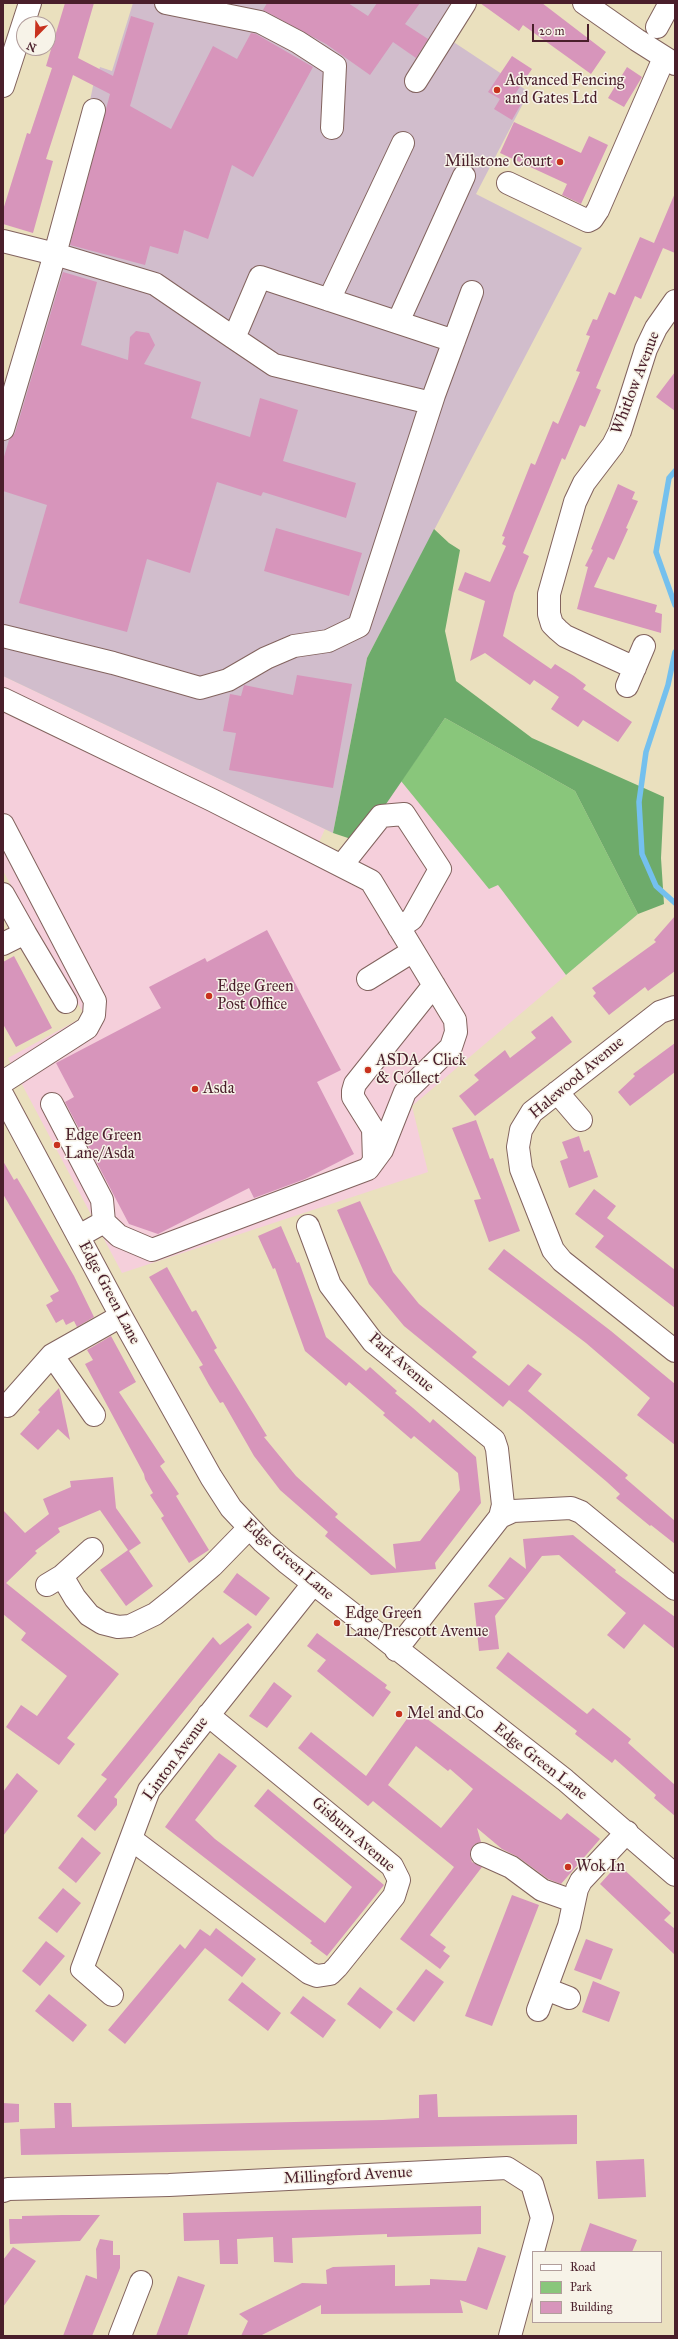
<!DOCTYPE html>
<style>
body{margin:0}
#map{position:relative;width:678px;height:2339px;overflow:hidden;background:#eae0be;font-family:"IM FELL Great Primer",serif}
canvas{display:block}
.frame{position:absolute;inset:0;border:4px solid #4a1f2b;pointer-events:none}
.legend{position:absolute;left:532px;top:2251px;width:130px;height:72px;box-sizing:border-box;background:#f7f3e8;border:1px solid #b29e9c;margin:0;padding:5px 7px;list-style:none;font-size:12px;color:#4a1f2b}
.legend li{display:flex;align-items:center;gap:8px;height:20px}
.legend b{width:20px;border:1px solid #b29e9c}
.north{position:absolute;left:16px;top:16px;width:40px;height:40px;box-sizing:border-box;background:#f7f3e8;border:1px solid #b29e9c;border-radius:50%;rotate:203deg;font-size:11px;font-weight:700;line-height:16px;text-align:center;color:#4a1f2b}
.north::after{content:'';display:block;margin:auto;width:14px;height:18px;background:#c8321e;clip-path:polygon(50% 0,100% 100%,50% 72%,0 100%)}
.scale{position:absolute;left:532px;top:24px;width:57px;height:18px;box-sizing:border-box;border:2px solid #4a1f2b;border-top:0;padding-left:5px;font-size:12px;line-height:14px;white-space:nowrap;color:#4a1f2b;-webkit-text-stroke:3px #f7f3e8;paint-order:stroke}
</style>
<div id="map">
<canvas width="678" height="2339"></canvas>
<div class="frame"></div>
<ul class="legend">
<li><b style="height:5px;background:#fff"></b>Road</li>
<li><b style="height:11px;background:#89c67b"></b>Park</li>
<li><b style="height:11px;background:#d795bb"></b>Building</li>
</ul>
<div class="north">N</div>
<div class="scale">20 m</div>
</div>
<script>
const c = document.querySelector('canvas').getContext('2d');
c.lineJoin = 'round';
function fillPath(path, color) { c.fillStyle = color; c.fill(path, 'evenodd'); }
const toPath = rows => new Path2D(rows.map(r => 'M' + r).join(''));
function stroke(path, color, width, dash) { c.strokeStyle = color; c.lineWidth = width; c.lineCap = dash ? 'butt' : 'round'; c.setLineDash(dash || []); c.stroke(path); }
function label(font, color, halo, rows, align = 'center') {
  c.font = font + ' "IM FELL Great Primer",serif'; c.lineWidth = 3; c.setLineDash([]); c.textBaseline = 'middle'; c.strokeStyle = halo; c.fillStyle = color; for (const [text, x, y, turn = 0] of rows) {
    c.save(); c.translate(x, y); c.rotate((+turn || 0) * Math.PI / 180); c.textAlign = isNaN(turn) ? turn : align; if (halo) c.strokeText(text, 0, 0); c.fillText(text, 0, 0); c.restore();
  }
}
fillPath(toPath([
 [3,676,325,829,315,851,342,865,445,718,638,914,412,1106,428,1172,122,1273,8,1058,85,1016,3,871]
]), '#f5cfdb');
fillPath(toPath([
 [133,3,471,3,449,39,529,92,476,194,582,248,367,658,333,833,3,676,3,445,57,264,93,86,100,67,112,71]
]), '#d1bdcc');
fillPath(toPath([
 [445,718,575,791,638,914,566,975,498,885,489,889,401,781]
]), '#89c67b');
fillPath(toPath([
 [434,529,449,543,460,550,445,631,456,681,532,738,664,797,661,858,664,904,638,914,575,791,445,718,360,842,333,833,367,658]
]), '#6eab6b');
stroke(toPath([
 [675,471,669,478,656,552,675,605],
 [675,652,668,685,646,752,639,802,642,854,656,886,675,903]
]), '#74c0ee', 5.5);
fillPath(toPath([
 [65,3,94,3,78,58,113,76,131,16,154,23,130,106,171,129,213,46,237,59,251,33,256,34,313,67,253,177,232,165,208,239,184,230,178,254,150,246,145,265,70,245,110,94,73,75,46,159,53,161,33,233,3,224,3,210,27,133,30,134,52,68,46,66],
 [267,3,348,3,368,16,377,3,420,3,405,24,428,39,416,58,393,42,370,75,326,44,263,10],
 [480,3,542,3,606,52,591,74,523,25,519,31],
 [512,56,532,69,515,94,524,99,512,120,494,109,500,99,488,92],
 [627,67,642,77,624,107,608,98],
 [514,122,581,153,589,136,608,145,581,204,562,195,567,184,500,153],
 [675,193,675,253,663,248,641,299,635,296,596,388,601,390,585,427,580,425,565,460,562,458,523,553,529,556,514,593,503,636,551,669,555,664,574,676,586,685,583,689,632,722,618,742,583,720,578,727,551,709,559,697,534,680,530,685,485,653,470,661,485,601,458,590,465,572,490,582,506,546,502,544,505,537,502,536,531,463,535,465,553,421,558,424,580,372,576,371,590,336,586,335,593,319,597,320,609,292,615,295,640,237,654,243],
 [63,272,97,282,81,345,128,360,130,337,136,331,149,333,155,345,144,364,201,382,191,418,250,437,260,398,298,410,283,461,356,483,346,518,263,492,261,496,217,482,190,573,147,559,127,632,19,603,47,505,3,491,3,460,9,440,15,433],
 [675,372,675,411,656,397],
 [618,484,635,492,632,499,638,501,626,528,628,529,614,560,608,557,594,587,657,605,655,612,662,614,661,633,577,609,588,567,585,566,593,550,591,549],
 [276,528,362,553,349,596,264,571],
 [297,675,352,684,333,788,229,770,236,733,223,731,230,694,241,696,244,685,293,695],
 [675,916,675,971,648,991,645,987,609,1015,593,996,596,993,592,988,656,942,654,940],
 [267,930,341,1070,317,1082,354,1154,305,1179,254,1198,249,1188,158,1234,129,1224,65,1102,74,1097,56,1063,161,1008,149,987,205,958,207,962],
 [14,956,52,1028,16,1047,3,1024,3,962],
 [552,1016,572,1042,475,1116,459,1096,479,1080,474,1075,505,1050,510,1058,536,1038,531,1032],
 [675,1043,675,1072,630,1106,618,1092,635,1076,633,1074],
 [476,1120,490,1159,493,1158,520,1231,489,1242,474,1200,481,1199,452,1128],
 [579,1136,584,1152,589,1150,598,1177,569,1188,560,1161,568,1158,562,1142],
 [3,1161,14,1180,17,1178,30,1200,74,1276,94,1317,77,1327,74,1321,66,1325,63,1319,56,1323,46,1305,53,1301,50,1296,59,1291,3,1194],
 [594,1189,616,1206,607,1218,675,1270,675,1308,595,1247,604,1236,575,1214],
 [360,1201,393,1272,419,1304,477,1352,472,1357,509,1386,528,1364,542,1374,528,1391,628,1475,625,1478,675,1521,675,1544,651,1525,650,1526,616,1498,620,1494,607,1482,522,1410,509,1400,503,1407,404,1326,369,1284,337,1210],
 [281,1226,297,1263,299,1262,326,1337,366,1371,370,1367,397,1391,395,1393,413,1408,430,1423,433,1419,476,1457,481,1503,435,1563,436,1569,371,1575,325,1536,328,1532,280,1490,254,1456,223,1402,220,1403,209,1385,199,1367,203,1365,149,1277,167,1267,192,1312,196,1310,217,1348,214,1350,267,1436,264,1437,296,1476,338,1514,335,1517,396,1569,393,1544,420,1541,460,1490,458,1473,414,1436,411,1439,383,1415,385,1413,349,1382,346,1386,305,1351,275,1268,273,1269,258,1236],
 [504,1249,611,1331,675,1384,675,1445,637,1415,650,1398,586,1343,488,1269],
 [111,1336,136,1382,119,1392,165,1462,160,1466,179,1494,176,1496,209,1550,189,1563,161,1518,164,1516,150,1495,153,1493,145,1479,144,1474,85,1364,93,1360,87,1350],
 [59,1388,70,1440,58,1429,38,1450,20,1434,40,1412,38,1410],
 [113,1477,116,1508,141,1543,129,1551,153,1586,126,1606,100,1570,128,1550,100,1510,58,1528,60,1532,35,1551,37,1553,6,1583,119,1674,67,1738,75,1744,59,1765,6,1727,21,1705,37,1716,67,1676,21,1640,26,1633,3,1614,3,1510,25,1533,49,1514,43,1499,71,1487,70,1481],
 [573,1535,616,1570,615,1572,675,1617,675,1649,644,1624,624,1649,607,1635,626,1613,559,1555,542,1556,495,1616,499,1649,479,1651,474,1603,505,1599,488,1586,510,1557,526,1569,523,1539],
 [237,1573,270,1598,256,1616,223,1592],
 [248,1623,252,1627,114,1797,117,1799,117,1805,95,1831,77,1816,107,1779,101,1775,213,1637,220,1645],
 [317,1633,387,1685,385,1688,391,1692,373,1717,317,1671,326,1660,307,1646],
 [508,1652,587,1714,593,1708,631,1739,628,1743,675,1785,675,1816,654,1798,656,1795,615,1759,612,1763,575,1734,577,1731,496,1668],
 [274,1682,292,1696,267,1728,249,1716],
 [414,1709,561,1820,567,1813,600,1839,561,1884,548,1879,518,1857,502,1849,477,1828,481,1842,475,1844,471,1849,470,1856,472,1862,482,1867,430,1935,446,1947,443,1951,450,1956,440,1969,400,1939,454,1867,373,1801,368,1806,298,1748,311,1732,366,1776],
 [416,1746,448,1771,450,1769,473,1789,441,1828,388,1785],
 [219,1753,237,1766,195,1820,215,1839,325,1923,352,1887,254,1806,268,1789,384,1885,327,1956,310,1943,312,1941,165,1827],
 [17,1773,38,1791,3,1836,3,1792],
 [82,1837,101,1853,76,1883,58,1868],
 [618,1864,671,1913,664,1920,675,1929,675,1955,600,1884],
 [63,1888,81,1903,57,1933,38,1918],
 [512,1895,539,1905,492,2026,465,2016],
 [216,1928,256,1959,242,1977,205,1948,125,2044,108,2030,180,1944,185,1949,200,1929,210,1936],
 [586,1939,613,1949,601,1980,574,1970],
 [46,1941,65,1956,40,1986,22,1971],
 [426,1969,444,1982,414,2022,396,2009],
 [593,1981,620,1992,609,2022,582,2012],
 [242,1982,281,2013,268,2031,228,2000],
 [360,1987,393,2012,380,2029,347,2004],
 [49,1994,87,2025,73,2042,35,2011],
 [303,1996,336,2020,323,2038,290,2013],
 [437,2094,438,2117,577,2115,577,2144,21,2155,20,2129,55,2128,54,2103,71,2103,72,2127,383,2120,419,2118,419,2095],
 [3,2103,19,2104,19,2122,3,2123],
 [644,2159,646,2197,598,2199,596,2161],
 [481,2206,481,2234,387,2237,387,2234,360,2235,292,2238,293,2263,274,2262,273,2237,237,2239,238,2264,220,2264,219,2240,184,2241,183,2213],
 [62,2215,100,2215,80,2241,10,2244,9,2219,22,2219,22,2216],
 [590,2223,637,2240,632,2252,580,2252],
 [100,2239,113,2241,113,2255,120,2255,120,2268,92,2336,63,2336,86,2275,97,2279,96,2249],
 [13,2247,36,2261,3,2307,3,2260],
 [478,2247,506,2256,487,2310,460,2300,463,2313,321,2314,321,2305,260,2336,241,2336,248,2321,239,2314,302,2283,327,2284,326,2270,333,2267,395,2265,395,2286,430,2285,430,2279,466,2281],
 [178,2276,205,2285,187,2336,156,2336]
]), '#d795bb');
const minor = toPath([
 [166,3,260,22,298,42,335,66,332,128],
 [584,3,637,40,675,64],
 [657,27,670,3],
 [416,81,465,3],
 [3,86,30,3],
 [508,183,588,221,592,219,598,210,664,58],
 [3,241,55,254,155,284,234,338,260,277,454,341],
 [329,300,403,143],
 [398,322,464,176],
 [234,338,274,365,431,403],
 [3,429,55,254,94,110],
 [3,636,113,663,200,688,228,680,266,658,294,646,328,641,359,626,434,395,472,292],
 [635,668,565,636,558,630,552,624,549,614,549,594,575,502,584,483,613,445,620,431,646,349,656,328,675,301],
 [627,686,644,646],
 [3,699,212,800,371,881,455,1020,456,1032,451,1047,405,1092,382,1150,368,1169,152,1250,119,1236,104,1222,79,1236],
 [3,825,95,1001,94,1015,87,1028,3,1082],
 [342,865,381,816,404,814,440,869,412,919,399,928],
 [3,894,25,933,3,944],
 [25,933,66,1002],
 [368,979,413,951],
 [675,1007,660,1012,532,1112,521,1130,518,1147,521,1169,553,1250,562,1261,675,1351],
 [557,1092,581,1120],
 [3,1096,121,1316,211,1477,231,1508,263,1542,286,1562,565,1780,675,1875],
 [52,1104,102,1200,104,1222],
 [374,1161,373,1129,353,1097,353,1091,355,1084,434,985],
 [308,1226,330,1285,373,1342,494,1440,497,1449,503,1505,500,1517,396,1650],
 [52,1355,94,1415],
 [7,1406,52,1355,121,1316],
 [500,1517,513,1511,571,1508,581,1512,675,1589],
 [62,1576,75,1598,89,1615,102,1623,118,1627,130,1626,155,1614,175,1598,212,1566,249,1528],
 [47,1585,62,1576,92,1549],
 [131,1839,309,1973,317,1976,330,1974,337,1967,394,1896,399,1880,392,1866,208,1715],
 [482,1854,511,1867,542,1890,573,1901],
 [546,1989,569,1998],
 [112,1995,82,1969,149,1790,313,1584],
 [538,2010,569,1926,577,1889,581,1881,627,1832],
 [3,2191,8,2189,169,2185,507,2168,532,2184,542,2218,510,2336],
 [120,2336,141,2282]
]);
stroke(minor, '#82635e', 24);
stroke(minor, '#fff', 22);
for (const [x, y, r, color] of [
 [497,90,4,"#c8321e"],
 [560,162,4,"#c8321e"],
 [209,996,4,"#c8321e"],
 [368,1070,4,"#c8321e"],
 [195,1089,4,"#c8321e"],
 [57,1145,4,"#c8321e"],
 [337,1623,4,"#c8321e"],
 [399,1714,4,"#c8321e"],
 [568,1867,4,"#c8321e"]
]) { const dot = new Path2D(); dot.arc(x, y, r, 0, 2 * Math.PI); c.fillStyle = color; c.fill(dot); stroke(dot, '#f7f3e8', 1.5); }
label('16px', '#4a1f2b', '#f7f3e8', [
 ["Advanced Fencing",505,81],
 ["and Gates Ltd",505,99],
 ["Millstone Court",552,162,"right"],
 ["Edge Green",217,987],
 ["Post Office",217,1005],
 ["ASDA - Click",376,1061],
 ["& Collect",376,1079],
 ["Asda",203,1089],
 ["Edge Green",65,1136],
 ["Lane/Asda",65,1154],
 ["Edge Green",345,1614],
 ["Lane/Prescott Avenue",345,1632],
 ["Mel and Co",407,1714],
 ["Wok In",576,1867]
], 'left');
label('16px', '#4a1f2b', '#f7f3e8', [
 ["Whitlow Avenue",636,383,-69],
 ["Halewood Avenue",577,1078,-40],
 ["Edge Green Lane",109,1293,62],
 ["Park Avenue",401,1363,41],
 ["Edge Green Lane",288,1560,41],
 ["Linton Avenue",176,1759,-54],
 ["Edge Green Lane",540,1762,38],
 ["Gisburn Avenue",353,1835,41],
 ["Millingford Avenue",348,2176,-3]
]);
</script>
